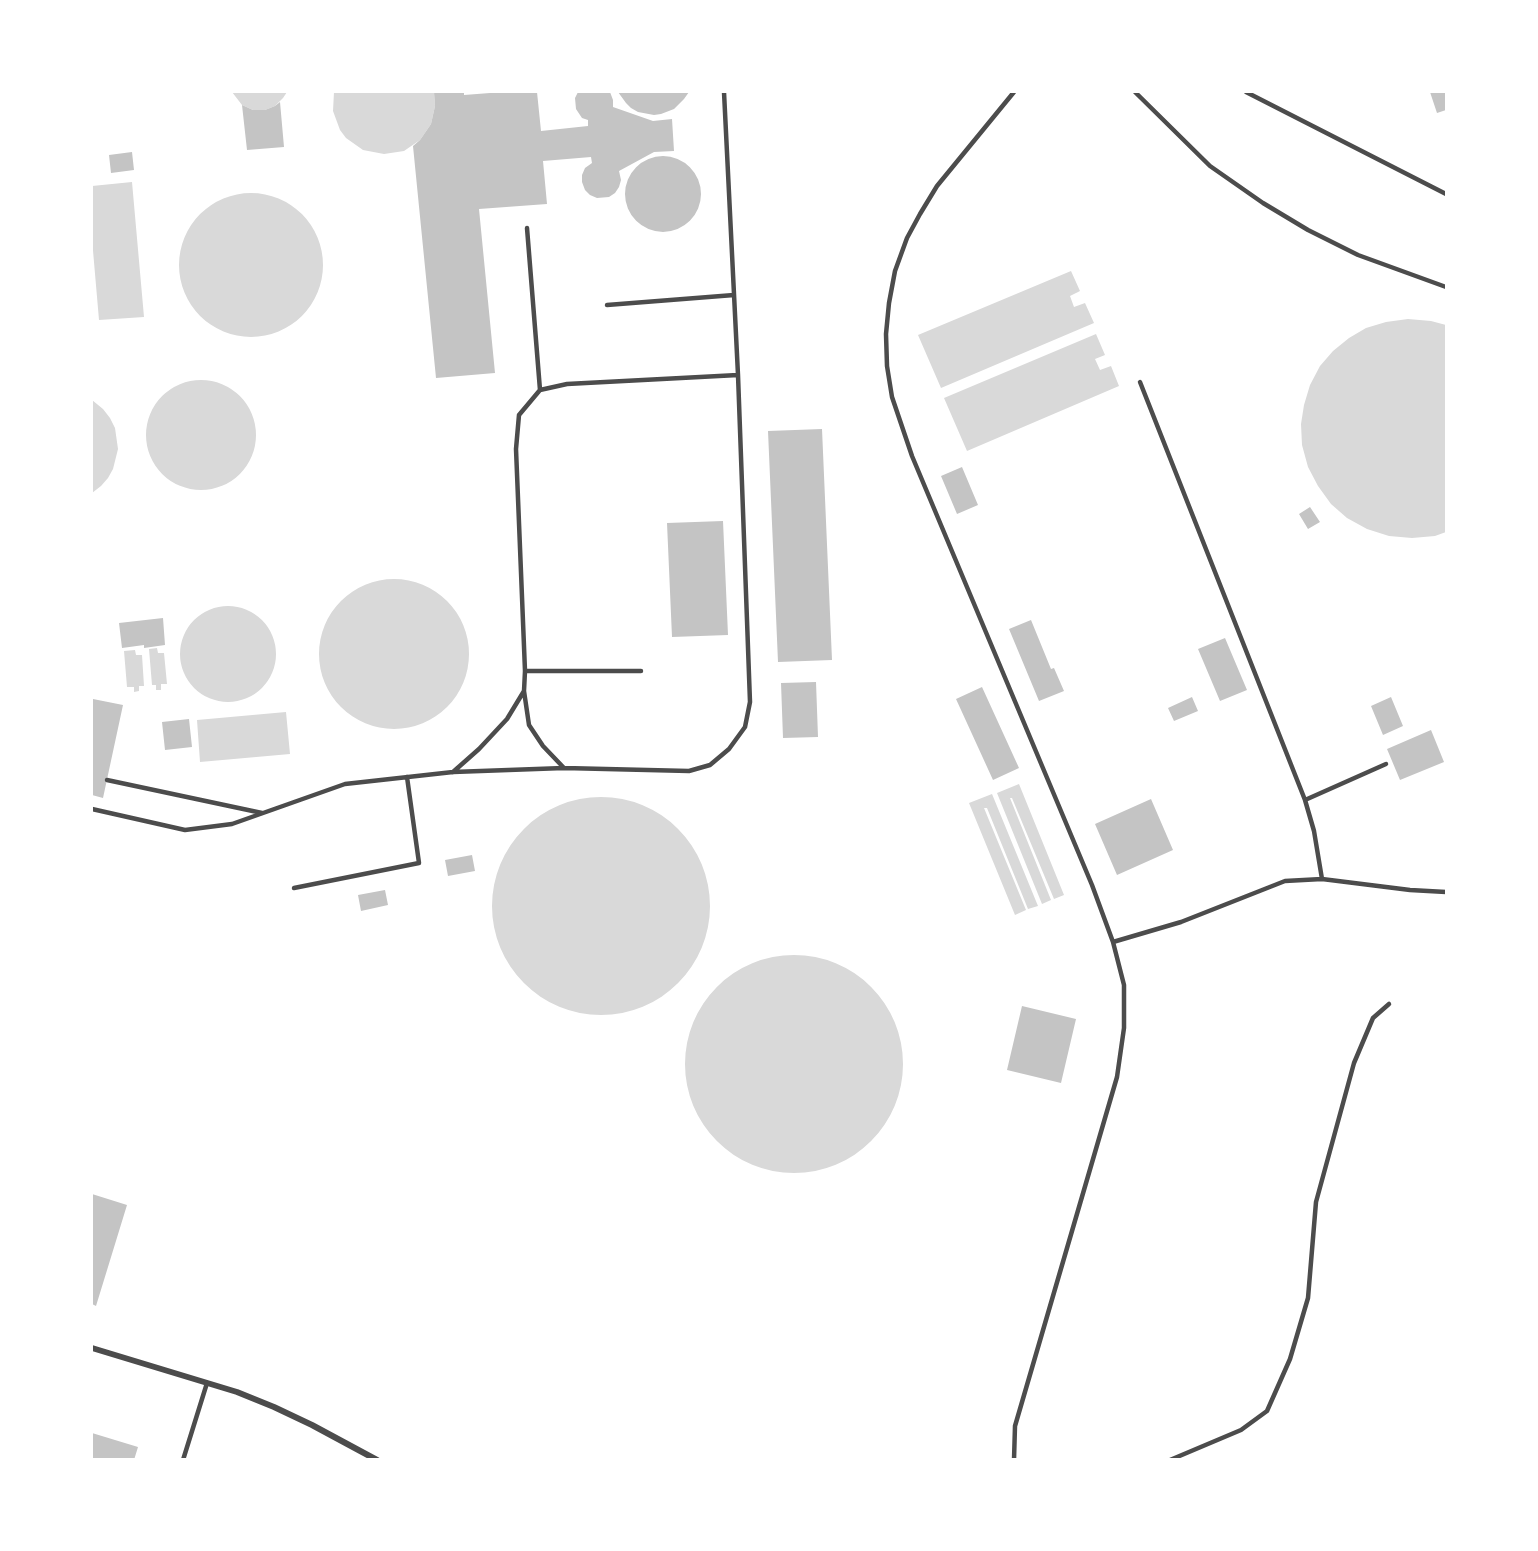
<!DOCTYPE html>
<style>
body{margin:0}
#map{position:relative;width:1538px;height:1551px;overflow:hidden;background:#fff;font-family:"Fira Sans",sans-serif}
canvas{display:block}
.frame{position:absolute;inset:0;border:93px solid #fff;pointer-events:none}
</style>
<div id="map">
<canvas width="1538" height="1551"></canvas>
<div class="frame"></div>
</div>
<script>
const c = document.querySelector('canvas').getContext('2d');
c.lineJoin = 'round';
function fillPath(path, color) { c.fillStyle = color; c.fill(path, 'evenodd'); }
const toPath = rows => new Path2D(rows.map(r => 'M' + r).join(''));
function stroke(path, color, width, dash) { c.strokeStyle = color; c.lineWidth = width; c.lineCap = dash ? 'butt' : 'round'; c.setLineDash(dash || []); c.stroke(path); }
fillPath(toPath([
 [232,92,287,92,283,98,275,106,265,110,253,110,242,105],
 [334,92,434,92,435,106,431,124,420,140,404,151,384,154,363,150,346,138,340,130,333,111],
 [132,182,144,317,99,320,92,239,92,186],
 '179 265a72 72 0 1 1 144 0a72 72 0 1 1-144 0Z',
 [1071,271,1080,291,1070,296,1074,307,1085,303,1094,323,941,388,918,335],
 [1408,319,1431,321,1446,325,1446,532,1435,536,1412,538,1389,536,1367,529,1347,518,1331,504,1318,486,1308,467,1302,445,1301,424,1304,405,1310,385,1320,366,1333,351,1349,338,1366,328,1386,322],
 [1096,334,1105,355,1095,359,1100,370,1111,366,1119,386,967,451,944,398],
 '146 435a55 55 0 1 1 110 0a55 55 0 1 1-110 0Z',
 [92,400,103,409,110,418,115,428,118,449,113,469,108,478,101,486,92,493],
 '319 654a75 75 0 1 1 150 0a75 75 0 1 1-150 0Z',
 '180 654a48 48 0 1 1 96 0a48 48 0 1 1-96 0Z',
 [157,648,158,653,164,653,167,684,161,684,161,690,156,690,156,685,152,685,149,649],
 [135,650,136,655,142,655,144,686,139,686,139,691,134,692,134,687,127,687,124,651],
 [286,712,290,754,200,762,197,720],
 [1019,784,1064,895,1054,899,1012,798,1010,798,1051,900,1042,904,997,793],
 [992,794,1038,906,1028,909,987,808,984,808,1026,910,1015,915,969,803],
 '492 906a109 109 0 1 1 218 0a109 109 0 1 1-218 0Z',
 '685 1064a109 109 0 1 1 218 0a109 109 0 1 1-218 0Z'
]), '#d9d9d9');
fillPath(toPath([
 [434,92,464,92,464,95,503,92,537,92,541,131,588,126,588,120,582,118,576,109,575,98,578,92,610,92,613,100,613,107,653,121,672,119,674,151,654,152,619,171,621,180,619,187,615,193,609,197,597,198,590,195,585,190,582,182,582,175,585,168,592,163,591,157,543,161,547,204,479,209,495,373,436,378,413,146,420,140,431,124,435,106],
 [618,92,689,92,684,99,674,109,661,114,654,115,638,112,631,108,626,103],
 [1430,92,1446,92,1446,110,1437,113],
 [280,102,284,147,247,150,242,105,253,110,265,110,275,106],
 [132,152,134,170,111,173,109,155],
 '625 194a38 38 0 1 1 76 0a38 38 0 1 1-76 0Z',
 [822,429,832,660,778,662,768,431],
 [962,467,978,505,957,514,941,476],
 [1310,507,1320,522,1308,529,1299,514],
 [723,521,728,635,672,637,667,523],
 [163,618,165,645,144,648,144,645,122,648,119,623],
 [1031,620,1051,669,1054,668,1064,691,1039,701,1009,629],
 [1225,638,1247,690,1220,701,1198,649],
 [816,682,818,737,783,738,781,683],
 [982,687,1019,768,993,780,956,699],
 [1192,697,1198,711,1174,721,1168,708],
 [1391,697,1403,726,1383,735,1371,706],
 [93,699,123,705,103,798,92,795],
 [189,719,192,747,165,750,162,722],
 [1431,730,1444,762,1400,780,1387,749],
 [1151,799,1173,850,1117,875,1095,824],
 [472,855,475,871,448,876,445,860],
 [385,890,388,905,361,911,358,895],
 [1022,1006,1076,1019,1061,1083,1007,1070],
 [92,1194,127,1205,96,1306,92,1304],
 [92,1433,138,1447,134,1460,92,1460]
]), '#c4c4c4');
stroke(toPath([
 [1135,92,1210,166,1263,203,1308,230,1358,255,1446,287],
 [1246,92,1446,194],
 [527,228,540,390],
 [607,305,734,295],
 [1140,382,1305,800,1314,831,1322,879],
 [525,671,641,671],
 [564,768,543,746,529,725,524,691,525,671,516,449,519,415,540,390,567,384,738,375],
 [453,772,479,749,507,719,524,691],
 [107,780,262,813],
 [1305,800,1386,764],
 [92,809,185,830,232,824,345,784,453,772,564,768,689,771,710,765,729,749,745,727,750,702,738,375,724,92],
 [294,888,419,863,407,777],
 [1113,942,1181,922,1285,881,1322,879,1410,890,1446,892],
 [183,1460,207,1383],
 [1014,1460,1015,1426,1117,1077,1124,1028,1124,985,1113,942,1092,885,912,456,892,397,887,366,886,334,889,303,895,271,907,238,920,214,937,186,1014,92],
 [1170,1460,1241,1430,1267,1411,1290,1359,1308,1298,1316,1202,1354,1063,1373,1018,1389,1004]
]), '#4c4c4c', 4.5);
stroke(toPath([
 [92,1348,237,1392,274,1407,312,1425,377,1460]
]), '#4c4c4c', 6);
</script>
